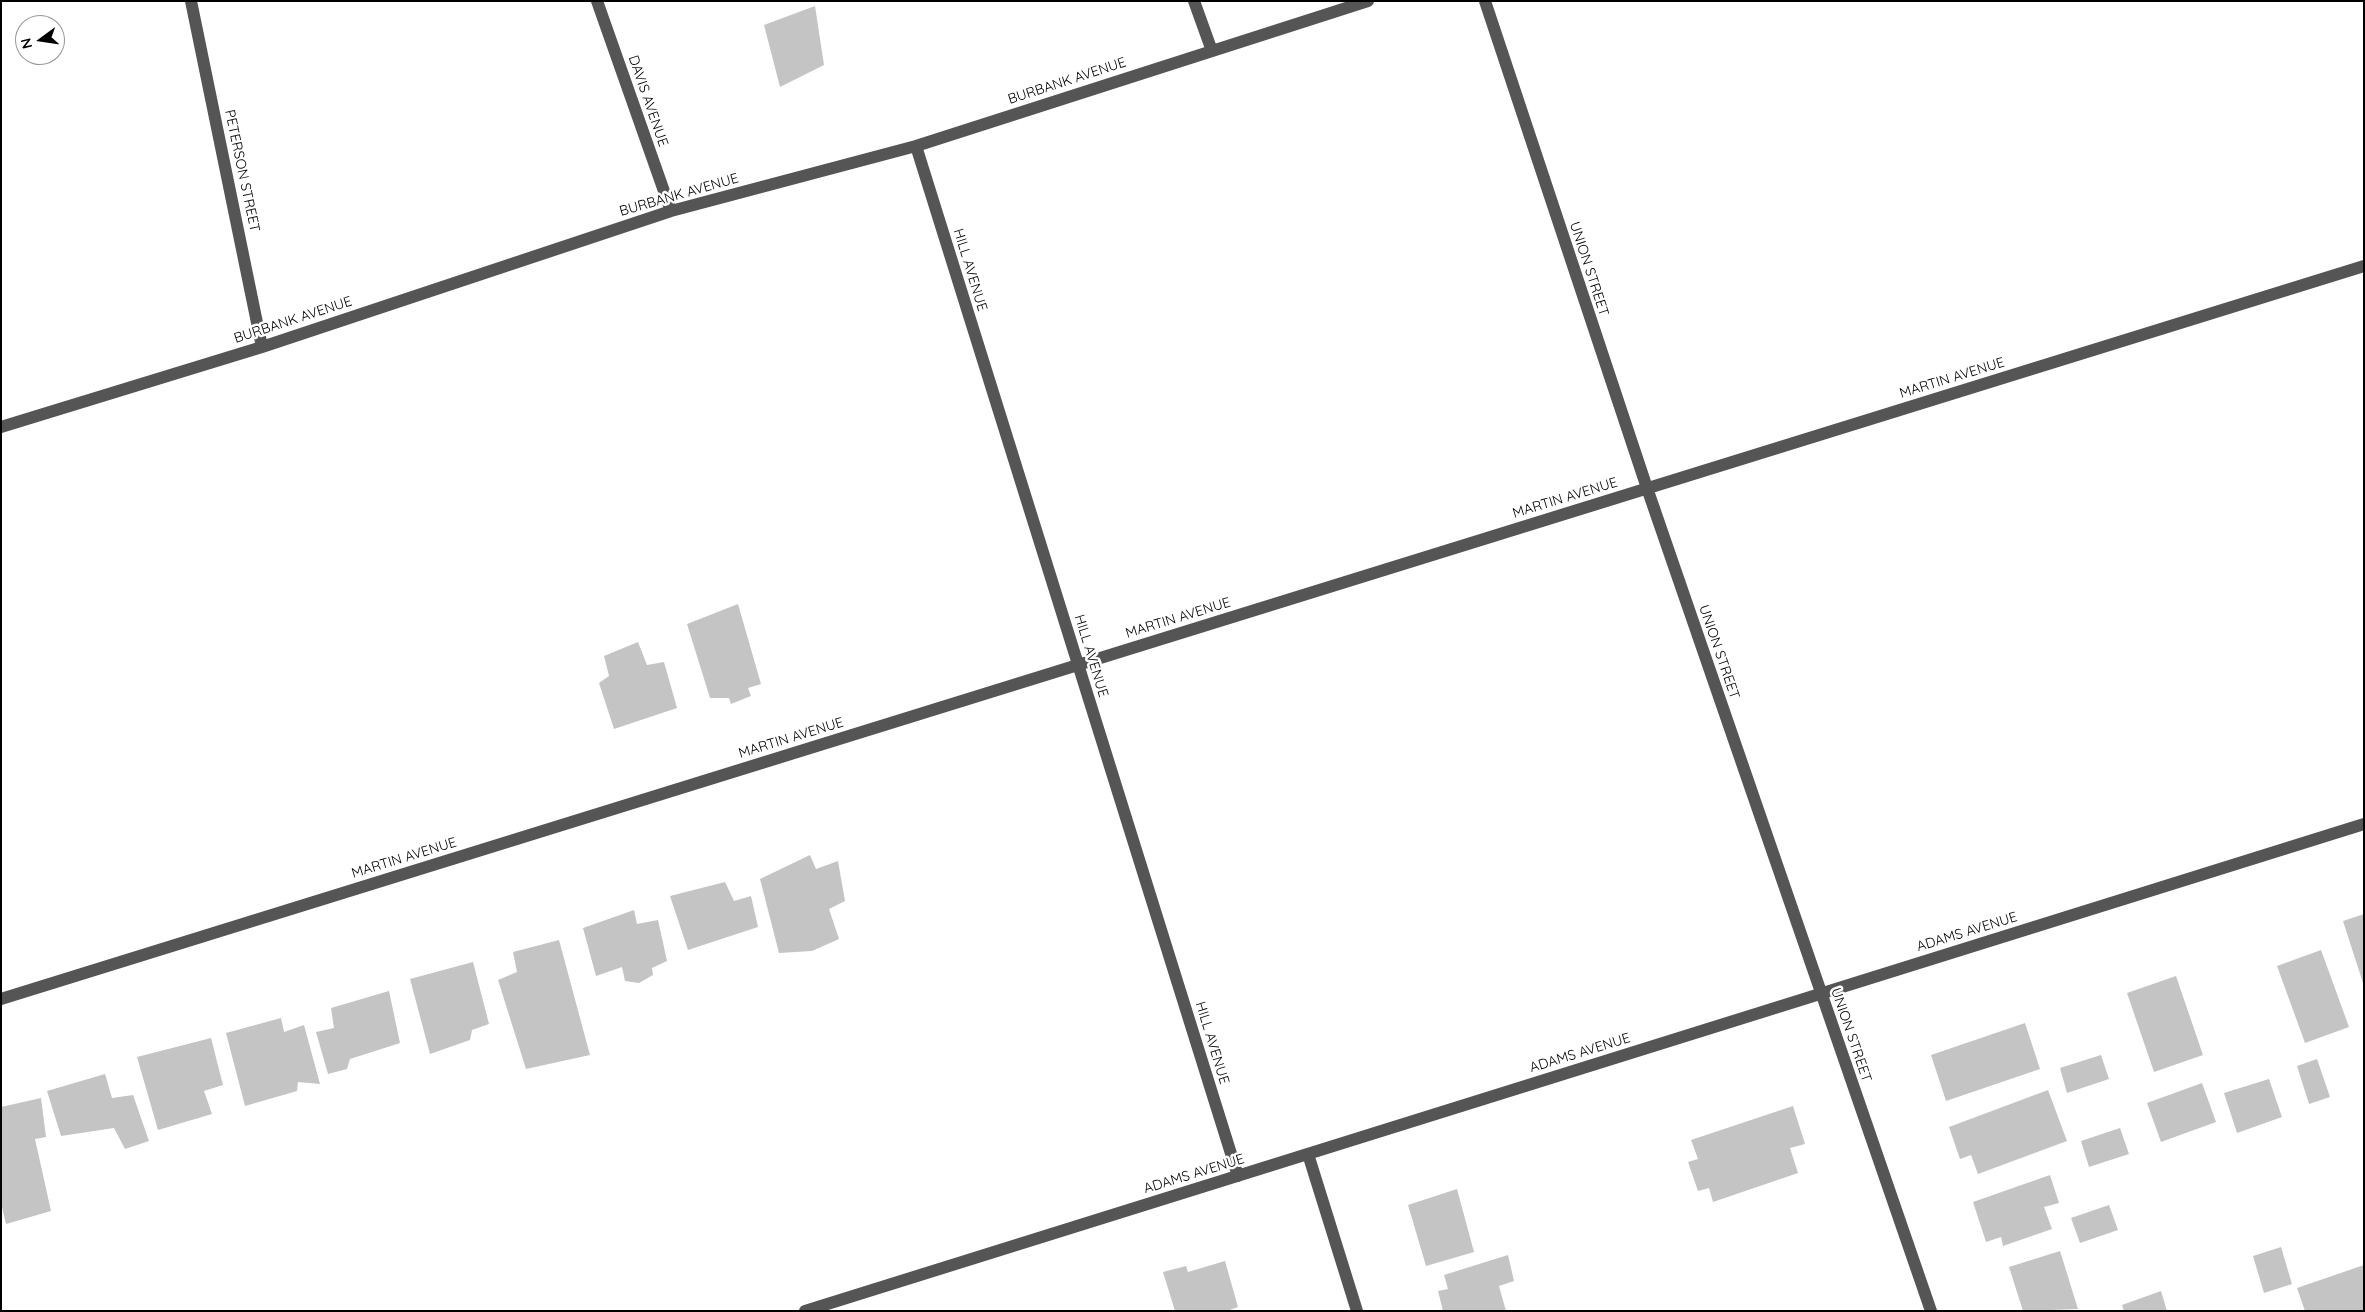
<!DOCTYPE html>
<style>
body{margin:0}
#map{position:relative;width:2365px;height:1312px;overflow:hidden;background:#fff;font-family:Quicksand,sans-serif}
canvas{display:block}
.frame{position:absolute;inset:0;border:2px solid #000;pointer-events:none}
.north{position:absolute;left:15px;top:15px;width:50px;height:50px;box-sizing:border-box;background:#fff;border:1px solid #999;border-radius:50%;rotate:256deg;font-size:14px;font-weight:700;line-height:20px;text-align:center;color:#000}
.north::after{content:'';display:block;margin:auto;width:18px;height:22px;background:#000;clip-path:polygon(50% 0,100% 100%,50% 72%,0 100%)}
</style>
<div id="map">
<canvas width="2365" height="1312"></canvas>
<div class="frame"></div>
<div class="north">N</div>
</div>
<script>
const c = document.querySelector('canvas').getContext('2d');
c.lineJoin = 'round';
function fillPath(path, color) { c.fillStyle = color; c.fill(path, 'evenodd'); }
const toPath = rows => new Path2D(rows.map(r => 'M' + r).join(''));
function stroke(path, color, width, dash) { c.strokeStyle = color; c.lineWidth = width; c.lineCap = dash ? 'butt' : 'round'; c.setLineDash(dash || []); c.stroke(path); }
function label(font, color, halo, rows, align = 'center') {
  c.font = font + ' Quicksand,sans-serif'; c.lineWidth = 5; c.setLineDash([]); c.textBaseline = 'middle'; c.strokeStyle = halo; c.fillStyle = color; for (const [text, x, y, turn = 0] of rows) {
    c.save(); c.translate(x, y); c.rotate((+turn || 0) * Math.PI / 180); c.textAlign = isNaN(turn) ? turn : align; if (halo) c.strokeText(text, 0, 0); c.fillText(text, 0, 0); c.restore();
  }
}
fillPath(toPath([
 [815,6,824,65,780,87,764,25],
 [738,604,761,684,748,688,751,696,731,704,729,698,710,698,687,624],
 [638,642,647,665,664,662,677,708,614,729,599,683,609,676,604,656],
 [810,855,816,869,838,861,845,901,829,909,839,939,812,951,779,953,760,879],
 [725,882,734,901,751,896,758,927,688,950,670,896],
 [634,910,637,924,658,920,667,961,652,968,653,975,639,983,625,981,622,967,596,976,583,928],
 [2364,914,2364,983,2363,983,2343,921],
 [559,940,590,1055,526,1069,498,980,517,972,513,952],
 [2321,950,2349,1027,2305,1043,2277,966],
 [473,962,489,1024,472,1030,470,1040,430,1054,410,979],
 [2176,976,2203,1055,2154,1072,2127,993],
 [389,991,400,1043,350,1059,347,1069,328,1074,316,1032,334,1028,331,1008],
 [281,1018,284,1032,304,1025,320,1084,298,1082,297,1091,245,1106,226,1033],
 [2025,1023,2040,1069,1946,1101,1931,1055],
 [211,1038,223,1085,204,1091,212,1114,158,1130,137,1057],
 [2101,1055,2109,1079,2067,1093,2060,1068],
 [2317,1059,2330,1097,2309,1104,2297,1066],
 [105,1074,112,1098,133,1095,149,1141,125,1149,114,1128,61,1136,47,1091],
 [2269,1079,2282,1117,2237,1133,2224,1093],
 [2202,1083,2216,1122,2161,1142,2147,1103],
 [2048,1090,2067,1141,1978,1174,1971,1155,1960,1159,1949,1127],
 [41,1098,46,1137,35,1139,51,1211,6,1224,1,1203,1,1107],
 [1793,1106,1805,1144,1790,1148,1798,1173,1713,1202,1709,1188,1698,1191,1688,1162,1698,1159,1691,1140],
 [2120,1128,2129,1154,2089,1167,2081,1141],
 [2050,1175,2059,1203,2044,1207,2052,1229,2003,1246,2001,1237,1986,1242,1973,1202],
 [1457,1189,1474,1252,1426,1266,1408,1205],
 [2109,1205,2118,1230,2080,1243,2071,1218],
 [2281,1247,2292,1284,2264,1293,2253,1256],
 [2060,1251,2078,1309,2023,1311,2009,1267],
 [1508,1255,1514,1281,1499,1286,1506,1311,1443,1311,1438,1291,1448,1289,1444,1275],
 [1225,1261,1238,1307,1227,1311,1175,1311,1163,1272,1186,1266,1188,1272],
 [2364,1265,2364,1311,2305,1311,2297,1288],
 [2161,1291,2167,1311,2124,1311,2122,1305]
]), '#c4c4c4');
stroke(toPath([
 [191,1,262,347],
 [597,1,671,211],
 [1194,1,1212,51],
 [1485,1,1647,488,1931,1311],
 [916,146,1238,1176],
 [1,427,262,347,671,211,916,146,1368,1],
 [1,999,2364,266],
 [1308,1154,1357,1311],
 [805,1311,2364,824]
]), '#555', 12);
label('14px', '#000', '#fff', [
 ["BURBANK AVENUE",1067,81,-18],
 ["DAVIS AVENUE",648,101,71],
 ["PETERSON STREET",242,171,78],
 ["BURBANK AVENUE",679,195,-16],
 ["UNION STREET",1589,269,72],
 ["HILL AVENUE",970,270,73],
 ["BURBANK AVENUE",293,320,-18],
 ["MARTIN AVENUE",1952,378,-17],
 ["MARTIN AVENUE",1565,498,-17],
 ["MARTIN AVENUE",1178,618,-17],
 ["UNION STREET",1719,652,71],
 ["HILL AVENUE",1091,656,73],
 ["MARTIN AVENUE",791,738,-17],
 ["MARTIN AVENUE",404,858,-17],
 ["ADAMS AVENUE",1967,932,-17],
 ["UNION STREET",1851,1035,71],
 ["HILL AVENUE",1212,1043,73],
 ["ADAMS AVENUE",1580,1053,-17],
 ["ADAMS AVENUE",1194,1174,-17]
]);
</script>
